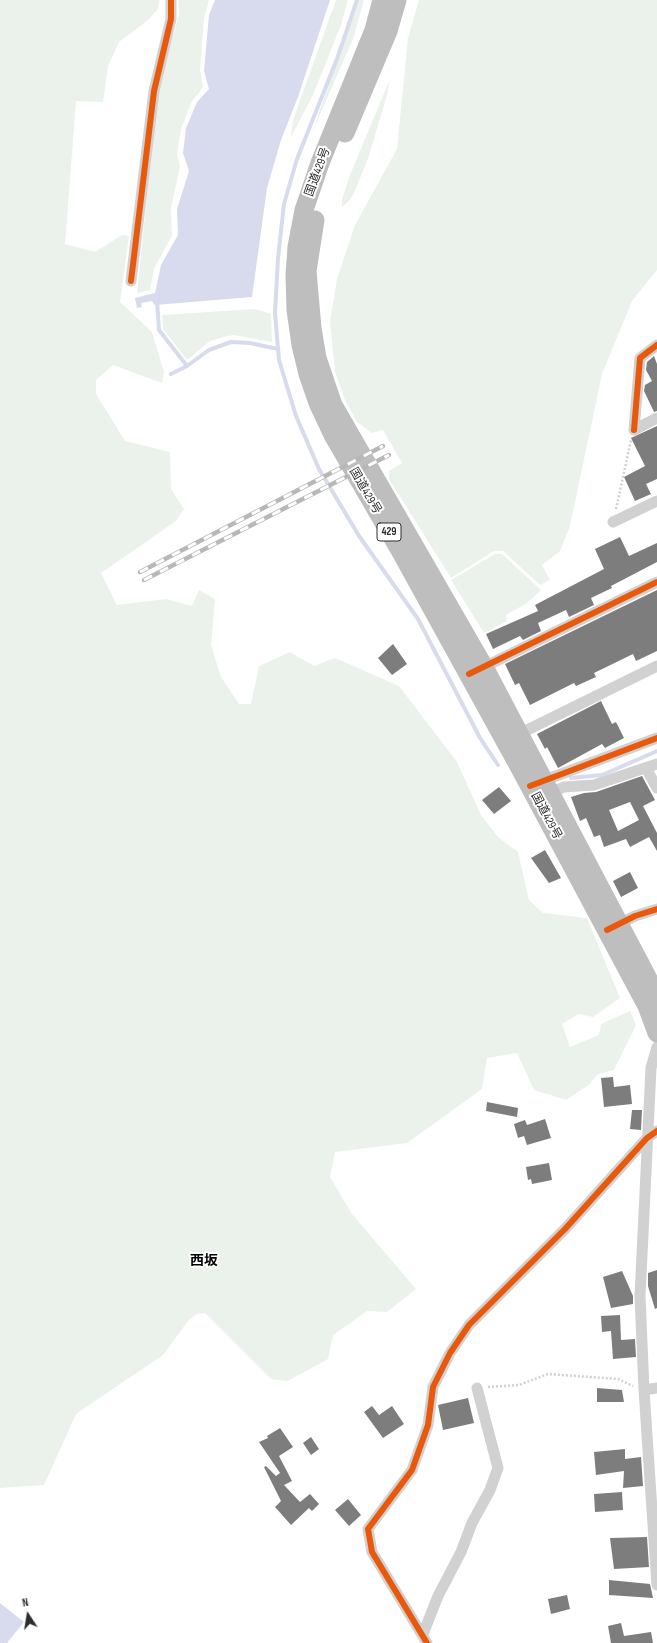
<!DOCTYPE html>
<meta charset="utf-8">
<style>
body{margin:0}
#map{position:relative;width:657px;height:1643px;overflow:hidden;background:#fff;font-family:"Sofia Sans Condensed",sans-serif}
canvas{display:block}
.north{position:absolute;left:8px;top:1595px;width:40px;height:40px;-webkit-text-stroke:3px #fff;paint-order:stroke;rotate:348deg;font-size:11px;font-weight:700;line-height:16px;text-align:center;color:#2c2c2c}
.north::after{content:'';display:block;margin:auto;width:14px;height:18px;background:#2c2c2c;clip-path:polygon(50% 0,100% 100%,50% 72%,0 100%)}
</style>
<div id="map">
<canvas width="657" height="1643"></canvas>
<div class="north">N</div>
</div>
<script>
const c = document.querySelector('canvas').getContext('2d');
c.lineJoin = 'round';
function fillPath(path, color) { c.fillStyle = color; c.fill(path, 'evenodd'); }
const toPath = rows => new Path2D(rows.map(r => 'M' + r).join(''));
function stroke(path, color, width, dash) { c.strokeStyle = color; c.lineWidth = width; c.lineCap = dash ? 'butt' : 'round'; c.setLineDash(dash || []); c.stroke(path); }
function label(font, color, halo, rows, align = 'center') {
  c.font = font + ' "Sofia Sans Condensed","Noto Sans JP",sans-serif'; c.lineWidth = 4; c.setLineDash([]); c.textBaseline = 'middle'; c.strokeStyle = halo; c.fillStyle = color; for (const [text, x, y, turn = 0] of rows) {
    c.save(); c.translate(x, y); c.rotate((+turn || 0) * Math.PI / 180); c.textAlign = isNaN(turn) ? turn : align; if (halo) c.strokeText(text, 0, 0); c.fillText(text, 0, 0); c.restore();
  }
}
fillPath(toPath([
 [0,0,160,0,157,10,148,20,119,42,108,66,103,102,76,101,65,244,95,252,122,235,129,236,120,302,152,332,164,372,162,383,113,365,96,380,96,394,125,441,170,452,171,489,184,509,176,521,101,573,117,605,166,599,192,606,199,590,215,599,211,645,221,677,239,704,251,704,259,666,290,652,314,666,335,658,399,686,457,762,481,815,498,837,518,852,529,900,543,913,587,918,620,998,593,1017,579,1014,562,1024,570,1047,599,1035,601,1024,630,1011,636,1025,614,1070,598,1074,589,1085,566,1100,534,1090,517,1053,487,1058,482,1089,407,1143,335,1152,330,1177,352,1214,416,1289,387,1312,367,1311,333,1335,328,1359,288,1381,271,1379,205,1313,197,1314,188,1321,163,1355,76,1414,44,1485,0,1488],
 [178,0,209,0,204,18,200,70,203,87,191,103,181,129,177,154,180,166,171,208,172,235,154,269,150,290,137,293,158,90,179,14],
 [336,0,348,0,341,25,313,95,291,137,293,120],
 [359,0,364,0,353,39,311,135],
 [419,0,657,0,657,270,632,301,602,374,570,526,560,551,542,565,550,580,540,585,503,551,494,551,451,578,389,479,389,471,402,463,383,430,372,433,357,422,344,398,335,372,330,322,337,279,355,225,397,149,408,38],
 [390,79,387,95,368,159,353,195,347,203,342,207,342,199,350,175],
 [255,309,271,314,272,342,233,335,224,337,210,341,187,360,163,329,162,315],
 [495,554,502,554,541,590,527,603,506,615,507,621,484,633,451,580]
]), '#ebf2eb');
fillPath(toPath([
 [215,0,330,0,298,97,281,140,267,188,252,297,155,305,152,301,141,303,142,307,137,308,135,298,155,293,161,265,178,235,177,209,189,171,183,153,186,128,197,102,209,89,204,71,209,15],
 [0,1603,24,1622,7,1643,0,1643]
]), '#d8dbee');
stroke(toPath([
 [357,0,337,59,297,159,284,204,278,258,275,313,279,360,296,416,319,469,359,536,418,619,480,738,498,765],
 [157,300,159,330,187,366,209,350,231,342,250,343,278,349],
 [171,374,187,366],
 [571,778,602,775,657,751]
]), '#d8dbee', 4);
fillPath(toPath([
 [654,356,657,364,657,411,654,412,644,391,645,385,652,381,646,370,647,362],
 [657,426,657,479,646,484,651,494,635,501,624,477,645,466,631,438],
 [620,537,629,556,657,543,657,562,611,586,612,588,591,598,594,605,569,617,566,610,538,623,541,631,523,640,520,636,493,649,486,634,538,611,535,605,604,569,595,549],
 [657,590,657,651,636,661,633,654,594,673,596,677,576,686,574,683,530,705,519,683,515,685,505,664],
 [393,644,407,664,392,675,378,658],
 [601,701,612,724,616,722,624,738,605,748,602,744,558,768,547,747,545,749,537,734],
 [642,776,655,800,643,806,657,833,657,851,649,837,630,847,626,839,604,847,600,835,594,837,586,818,580,821,571,797,584,793,596,792],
 [630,802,639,820,618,831,609,810],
 [499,787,511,801,494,814,482,800],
 [545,850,561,878,549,883,531,858],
 [630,872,638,888,621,897,613,881],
 [613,1077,614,1087,630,1085,632,1104,604,1107,601,1078],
 [487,1102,518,1108,517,1117,486,1111],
 [632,1110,642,1110,641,1130,630,1129],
 [545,1119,551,1138,527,1145,524,1136,518,1138,514,1124,525,1120,527,1125],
 [549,1163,552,1180,532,1184,531,1179,528,1180,526,1167],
 [657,1270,657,1308,655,1309,648,1286,648,1273],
 [622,1271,633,1296,633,1304,611,1308,603,1277],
 [620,1315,621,1340,635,1339,636,1357,613,1359,611,1331,602,1332,601,1316],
 [597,1388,622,1390,624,1402,597,1402],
 [468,1398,474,1423,443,1430,438,1405],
 [372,1406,379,1415,392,1406,404,1424,383,1438,364,1412],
 [280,1428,293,1447,279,1456,292,1481,284,1485,300,1502,310,1494,319,1504,312,1511,309,1508,291,1525,275,1507,281,1501,264,1467,266,1466,276,1476,280,1473,259,1442,268,1438,267,1436],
 [311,1437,319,1449,311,1455,303,1443],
 [625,1449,625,1459,641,1457,643,1486,623,1488,624,1471,596,1475,594,1452],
 [622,1492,623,1510,595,1512,594,1494],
 [348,1499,361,1515,349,1526,335,1510],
 [647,1537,649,1567,614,1569,610,1538],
 [609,1580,650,1584,653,1598,609,1595],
 [567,1595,570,1609,551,1614,548,1599],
 [621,1623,624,1636,651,1632,653,1643,611,1643,608,1626]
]), '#7d7d7d');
stroke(toPath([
 [616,509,631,440],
 [488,1387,519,1385,548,1374,618,1379,633,1386]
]), '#d1d1d1', 2.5, [2, 2]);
stroke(toPath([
 [131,281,154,91,171,19,171,0],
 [634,430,640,358,657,345],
 [634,430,657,418],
 [613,522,657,501],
 [480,669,657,582],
 [515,736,657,666],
 [646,768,657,788],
 [540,782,657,738],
 [545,795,564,787,594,785,657,764],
 [615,926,635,916,657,909],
 [657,1047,651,1068,640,1296,644,1390,657,1585],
 [644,1390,657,1388],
 [423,1634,438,1596,461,1552,472,1523,490,1490,498,1468,477,1388],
 [427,1643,372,1552,368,1529,412,1470,428,1425,433,1387,450,1353,469,1325,565,1229,647,1138,657,1131]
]), '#d1d1d1', 11);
stroke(toPath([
 [382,0,374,30,320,163,304,210,297,247,295,275,296,310,301,345,308,374,318,403,333,435,401,552,521,770,647,1006,657,1033],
 [345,133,388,31,397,0],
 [315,220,307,271,312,328,317,358,333,405,484,667,657,996]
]), '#bebebe', 19);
const rail = toPath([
 [140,572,383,446],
 [144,580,389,455]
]);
stroke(rail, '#b8b8b8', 4.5);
stroke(rail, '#fff', 3, [9]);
stroke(toPath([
 [131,281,154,91,171,19,171,0],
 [634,430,640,358,657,345],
 [469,674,657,582],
 [530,786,657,738],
 [607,930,635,916,657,909],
 [427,1643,372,1552,368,1529,412,1470,428,1425,433,1387,450,1353,469,1325,565,1229,647,1138,657,1131]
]), '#e8590c', 6);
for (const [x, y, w] of [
 [389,532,24]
]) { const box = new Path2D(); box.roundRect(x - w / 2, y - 9, w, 18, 3); c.fillStyle = '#fff'; c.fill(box); stroke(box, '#2c2c2c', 1); }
label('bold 11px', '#2c2c2c', null, [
 ["429",389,532]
]);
label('12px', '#2c2c2c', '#fff', [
 ["国道429号",318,172,-70],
 ["国道429号",365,491,60],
 ["国道429号",546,816,62]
]);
label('bold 14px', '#000', '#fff', [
 ["西坂",204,1261]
]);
</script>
